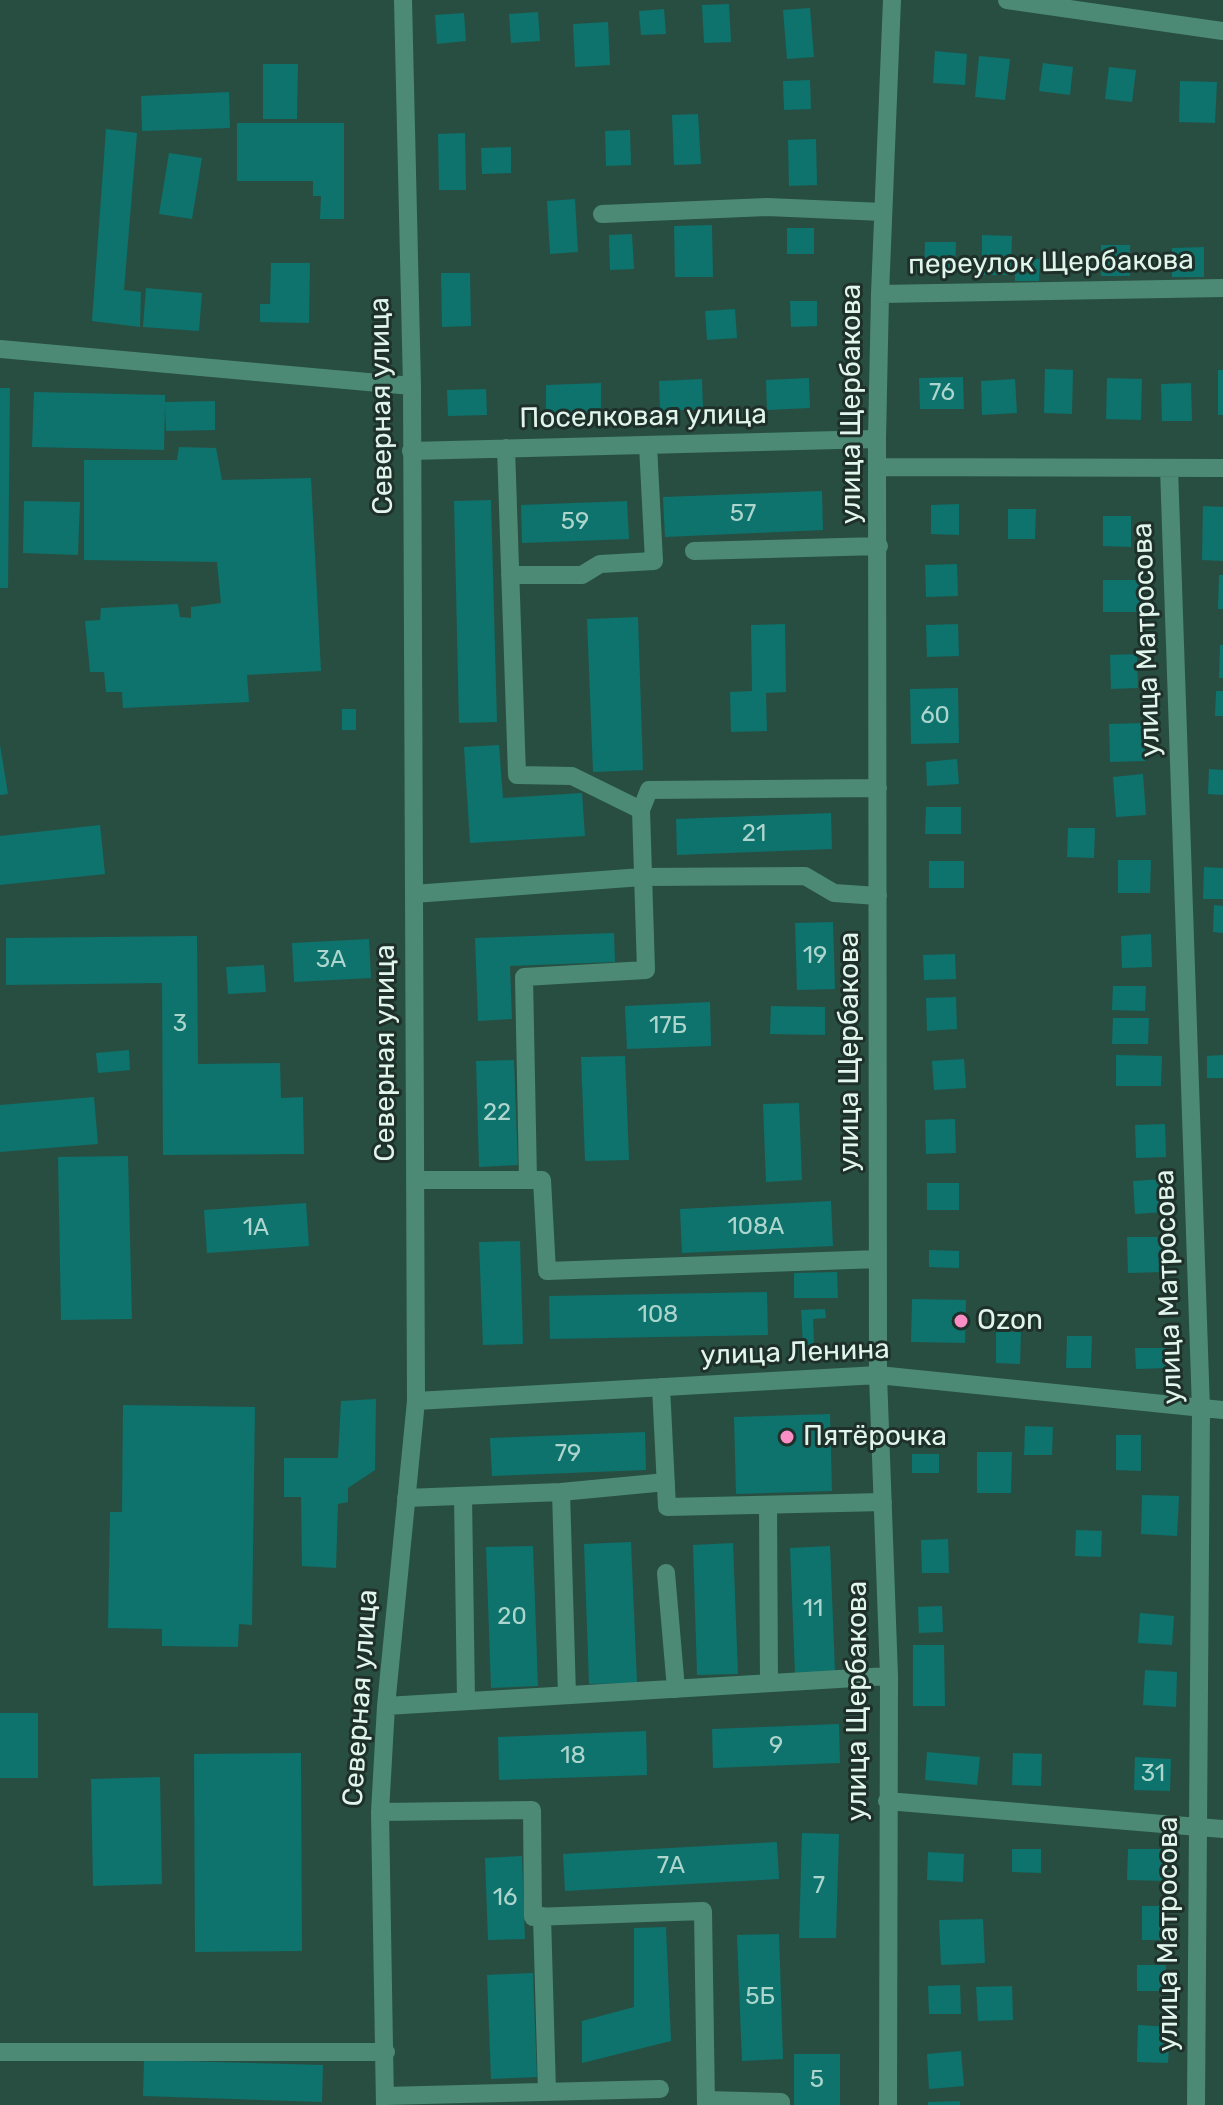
<!DOCTYPE html>
<meta charset="utf-8">
<style>
body{margin:0}
canvas{display:block;background:#274e41}
</style>
<canvas width="1223" height="2105"></canvas>
<script>
const c = document.querySelector('canvas').getContext('2d');
c.lineJoin = 'round';
function fillPath(path, color) { c.fillStyle = color; c.fill(path, 'evenodd'); }
const toPath = rows => new Path2D(rows.map(r => 'M' + r).join(''));
function stroke(path, color, width, dash) { c.strokeStyle = color; c.lineWidth = width; c.lineCap = dash ? 'butt' : 'round'; c.setLineDash(dash || []); c.stroke(path); }
function label(font, color, halo, rows, align = 'center') {
  c.font = font + ' Rubik,sans-serif'; c.lineWidth = 6; c.setLineDash([]); c.textBaseline = 'middle'; c.strokeStyle = halo; c.fillStyle = color; for (const [text, x, y, turn = 0] of rows) {
    c.save(); c.translate(x, y); c.rotate((+turn || 0) * Math.PI / 180); c.textAlign = isNaN(turn) ? turn : align; if (halo) c.strokeText(text, 0, 0); c.fillText(text, 0, 0); c.restore();
  }
}
fillPath(toPath([
 [729,4,731,42,704,43,702,5],
 [810,8,814,57,787,59,783,10],
 [664,9,666,34,641,35,639,11],
 [538,12,540,41,511,43,509,14],
 [464,13,466,41,437,44,435,15],
 [608,22,610,65,575,67,573,24],
 [935,51,967,54,965,85,933,83],
 [979,56,1010,59,1005,100,975,97],
 [1043,63,1073,67,1070,95,1039,91],
 [263,64,298,64,297,119,263,119],
 [1109,67,1136,70,1132,102,1105,99],
 [810,80,811,109,784,110,783,81],
 [1180,81,1217,82,1215,123,1179,122],
 [229,92,230,128,142,131,141,96],
 [698,114,701,164,674,165,672,115],
 [237,123,344,123,344,219,320,219,321,196,313,196,313,181,237,181],
 [106,129,137,133,124,290,141,292,140,327,92,321],
 [630,130,631,165,606,166,605,131],
 [465,133,466,190,439,190,438,134],
 [816,139,817,185,789,186,788,140],
 [511,147,511,173,482,174,481,148],
 [169,153,202,158,192,219,159,214],
 [575,199,578,252,550,254,547,201],
 [712,225,713,277,675,277,674,226],
 [787,228,814,228,814,254,787,254],
 [632,234,634,269,610,270,609,235],
 [982,235,1012,236,1011,275,982,275],
 [925,242,956,242,955,274,924,274],
 [1101,245,1130,245,1130,276,1101,276],
 [1204,247,1204,277,1172,277,1172,248],
 [1015,258,1040,259,1039,281,1015,281],
 [271,263,310,263,309,323,260,322,260,304,270,304],
 [441,273,470,273,471,326,442,327],
 [146,288,202,293,199,331,143,327],
 [790,301,817,301,817,326,791,327],
 [735,309,737,338,707,340,705,311],
 [1045,369,1073,370,1072,414,1044,413],
 [1218,370,1223,370,1223,415,1218,415],
 [963,377,964,409,920,409,919,378],
 [809,378,810,408,767,410,766,380],
 [1107,378,1142,379,1141,420,1106,419],
 [702,379,703,409,660,411,659,381],
 [1015,379,1017,413,982,415,981,381],
 [601,383,601,414,546,415,546,385],
 [1191,383,1192,421,1162,421,1161,384],
 [0,388,10,388,8,588,0,588],
 [486,389,487,415,448,416,447,390],
 [34,392,165,395,165,402,215,401,215,430,166,431,165,405,164,450,32,447],
 [179,447,216,448,222,480,311,478,321,671,247,675,249,702,123,708,122,692,106,692,104,672,90,672,85,621,100,620,101,608,178,604,180,617,191,618,191,607,221,603,217,562,84,560,84,460,177,460],
 [822,491,823,530,665,537,663,497],
 [491,500,497,722,459,723,454,501],
 [24,501,80,502,78,555,23,553],
 [627,501,629,539,522,543,521,505],
 [959,504,959,535,931,534,931,505],
 [1203,506,1223,507,1223,561,1202,560],
 [1008,509,1036,509,1035,539,1008,539],
 [1103,516,1131,516,1131,547,1103,546],
 [957,564,958,596,926,597,925,565],
 [1219,575,1223,575,1223,609,1218,609],
 [1103,580,1143,580,1143,612,1103,612],
 [638,617,643,770,593,772,587,619],
 [785,624,786,692,766,693,767,731,731,732,730,692,752,691,751,625],
 [958,624,959,656,927,657,926,625],
 [1220,645,1223,645,1223,678,1219,678],
 [1137,654,1138,688,1111,689,1110,655],
 [958,688,959,743,911,744,910,689],
 [1216,691,1223,691,1223,716,1215,716],
 [342,709,356,709,356,730,342,730],
 [1144,723,1145,761,1110,762,1109,724],
 [0,745,8,794,0,795],
 [499,745,503,798,582,793,585,836,470,843,464,747],
 [957,759,959,784,927,786,926,762],
 [1209,769,1223,770,1223,795,1208,794],
 [1143,774,1146,815,1116,817,1113,777],
 [926,807,961,807,961,834,925,834],
 [831,813,832,849,677,855,676,819],
 [100,825,105,874,0,885,0,836],
 [1068,828,1095,828,1094,858,1067,857],
 [1118,860,1151,860,1150,893,1118,893],
 [929,861,964,861,964,888,929,888],
 [1204,867,1223,868,1223,899,1203,899],
 [1214,905,1223,906,1223,933,1213,932],
 [833,922,835,989,797,990,795,923],
 [614,933,615,962,510,966,512,1019,478,1021,475,938],
 [1151,934,1152,967,1122,968,1121,936],
 [197,936,198,1064,280,1063,281,1098,303,1097,304,1154,163,1155,162,983,6,985,6,938],
 [369,939,371,978,294,982,292,943],
 [955,954,956,979,924,980,923,955],
 [264,965,266,992,228,994,226,967],
 [1113,986,1146,986,1145,1011,1112,1010],
 [956,997,957,1029,927,1031,926,998],
 [710,1002,711,1046,627,1049,625,1006],
 [771,1006,825,1007,825,1035,770,1034],
 [1113,1018,1149,1018,1148,1044,1112,1044],
 [129,1050,130,1070,98,1073,96,1053],
 [1116,1055,1162,1056,1161,1086,1116,1086],
 [1223,1055,1223,1078,1207,1078,1207,1056],
 [625,1056,629,1160,585,1161,581,1057],
 [964,1059,966,1088,934,1090,932,1061],
 [514,1060,518,1165,479,1167,476,1061],
 [94,1097,98,1144,0,1152,0,1105],
 [799,1103,802,1180,766,1182,763,1104],
 [955,1119,956,1153,926,1154,925,1120],
 [1165,1124,1166,1157,1136,1158,1135,1125],
 [128,1156,132,1319,61,1320,58,1157],
 [1164,1179,1165,1212,1135,1214,1133,1181],
 [927,1183,959,1183,959,1210,927,1210],
 [831,1201,833,1246,682,1253,680,1209],
 [306,1203,309,1246,207,1253,204,1210],
 [1127,1237,1163,1237,1164,1272,1128,1273],
 [520,1241,523,1344,483,1345,479,1242],
 [929,1250,959,1251,959,1268,929,1267],
 [837,1272,838,1298,794,1298,794,1273],
 [767,1292,768,1335,550,1339,549,1296],
 [912,1299,966,1300,965,1343,911,1342],
 [825,1309,826,1318,813,1319,814,1345,803,1345,801,1310],
 [996,1331,1021,1332,1020,1364,996,1363],
 [1067,1336,1092,1336,1091,1368,1066,1368],
 [1135,1348,1166,1348,1167,1368,1136,1369],
 [376,1399,375,1470,348,1488,348,1502,338,1504,336,1568,302,1566,301,1497,284,1497,284,1458,338,1458,341,1401],
 [123,1405,255,1407,252,1625,239,1624,238,1647,162,1646,162,1629,108,1628,110,1512,122,1512],
 [830,1414,832,1491,736,1494,734,1417],
 [1025,1426,1053,1427,1052,1455,1024,1455],
 [645,1432,646,1470,492,1476,490,1438],
 [1116,1435,1141,1435,1141,1471,1116,1470],
 [977,1452,1012,1452,1011,1493,977,1493],
 [912,1454,939,1454,939,1473,912,1473],
 [1142,1495,1179,1496,1177,1536,1141,1534],
 [1076,1530,1102,1531,1101,1557,1075,1556],
 [948,1539,949,1573,922,1573,921,1540],
 [631,1542,637,1683,589,1684,584,1544],
 [733,1543,738,1674,697,1675,693,1545],
 [533,1546,538,1686,491,1688,486,1547],
 [830,1546,835,1671,795,1673,790,1548],
 [942,1606,943,1632,919,1633,918,1607],
 [1140,1613,1174,1616,1172,1645,1138,1643],
 [913,1645,944,1645,945,1706,913,1706],
 [1145,1670,1177,1672,1176,1707,1143,1705],
 [0,1713,38,1713,38,1778,0,1778],
 [839,1724,840,1763,713,1768,712,1729],
 [646,1731,647,1775,499,1780,498,1737],
 [927,1752,980,1757,977,1785,925,1780],
 [301,1753,302,1951,195,1952,194,1754],
 [1013,1753,1042,1754,1041,1786,1012,1785],
 [1135,1757,1171,1759,1170,1791,1134,1790],
 [160,1777,162,1884,93,1886,91,1779],
 [802,1833,839,1834,836,1938,799,1938],
 [777,1842,779,1879,565,1891,563,1854],
 [1012,1849,1041,1849,1041,1873,1012,1872],
 [1128,1849,1169,1849,1168,1881,1127,1880],
 [928,1852,964,1854,963,1882,927,1880],
 [522,1856,525,1939,488,1940,485,1858],
 [1142,1906,1168,1906,1168,1940,1142,1940],
 [983,1919,985,1963,941,1965,939,1920],
 [666,1927,671,2041,582,2063,582,2021,634,2007,634,1928],
 [779,1934,783,2059,742,2061,737,1935],
 [1137,1965,1166,1965,1166,1991,1137,1991],
 [533,1973,537,2077,491,2079,487,1975],
 [960,1985,961,2014,929,2014,928,1986],
 [1012,1986,1013,2020,978,2021,976,1987],
 [1138,2025,1170,2027,1168,2063,1137,2062],
 [961,2051,964,2086,929,2089,927,2054],
 [794,2054,840,2054,840,2105,794,2105],
 [144,2060,323,2065,322,2102,143,2096],
 [960,2101,960,2105,928,2105,928,2102]
]), '#0e726d');
stroke(toPath([
 [1007,0,1223,31],
 [602,214,767,207,883,212],
 [880,294,1223,288],
 [0,349,412,386],
 [506,448,517,775,572,776,641,810,646,970,524,977,528,1180],
 [411,451,877,439],
 [879,467,1223,468],
 [1169,468,1201,1409,1196,2105],
 [694,551,879,546],
 [510,575,582,575,600,564,654,561,648,445],
 [641,810,649,790,878,788],
 [414,894,642,877,805,876,834,893,878,896],
 [415,1180,542,1180,547,1271,878,1259],
 [661,1387,667,1507,883,1502],
 [416,1401,878,1375,1223,1410],
 [561,1492,666,1482],
 [463,1496,466,1701],
 [406,1498,561,1492,567,1695],
 [768,1505,769,1683],
 [666,1573,676,1689],
 [386,1706,889,1676],
 [887,1801,1223,1829],
 [380,1812,532,1810,533,1917,703,1911,706,2105],
 [542,1916,547,2092],
 [0,2052,386,2052],
 [385,2096,660,2089],
 [706,2100,781,2102,781,2105],
 [385,2105,380,1812,386,1706,416,1401,412,386,403,0],
 [888,2105,889,1676,878,1375,877,439,880,294,892,0]
]), '#4c8a75', 18);
for (const [x, y, r, color] of [
 [961,1321,8,"#fb8fc5"],
 [787,1437,8,"#fb8fc5"]
]) { const dot = new Path2D(); dot.arc(x, y, r, 0, 2 * Math.PI); c.fillStyle = color; c.fill(dot); stroke(dot, '#1f302a', 3); }
label('24px', '#acd5cd', null, [
 ["76",942,393],
 ["57",743,514],
 ["59",575,522],
 ["60",935,716],
 ["21",754,834],
 ["19",815,956],
 ["3А",331,960],
 ["3",180,1024],
 ["17Б",668,1026],
 ["22",497,1113],
 ["108А",756,1227],
 ["1А",256,1228],
 ["108",658,1315],
 ["79",568,1454],
 ["11",813,1609],
 ["20",512,1617],
 ["9",776,1746],
 ["18",573,1756],
 ["31",1153,1774],
 ["7А",671,1866],
 ["7",819,1886],
 ["16",505,1898],
 ["5Б",760,1997],
 ["5",817,2080]
]);
label('28px', '#e0f6ed', '#1f302a', [
 ["переулок Щербакова",1051,263,-1],
 ["улица Щербакова",852,404,-90],
 ["Северная улица",382,406,-91],
 ["Поселковая улица",643,417,-1],
 ["улица Матросова",1147,640,-92],
 ["улица Щербакова",850,1052,-90],
 ["Северная улица",386,1053,-90],
 ["улица Матросова",1169,1287,-92],
 ["улица Ленина",795,1353,-2],
 ["Северная улица",361,1698,-86],
 ["улица Щербакова",858,1701,-90],
 ["улица Матросова",1169,1934,-90]
]);
label('28px', '#e0f6ed', '#1f302a', [
 ["Ozon",977,1321],
 ["Пятёрочка",803,1437]
], 'left');
</script>
